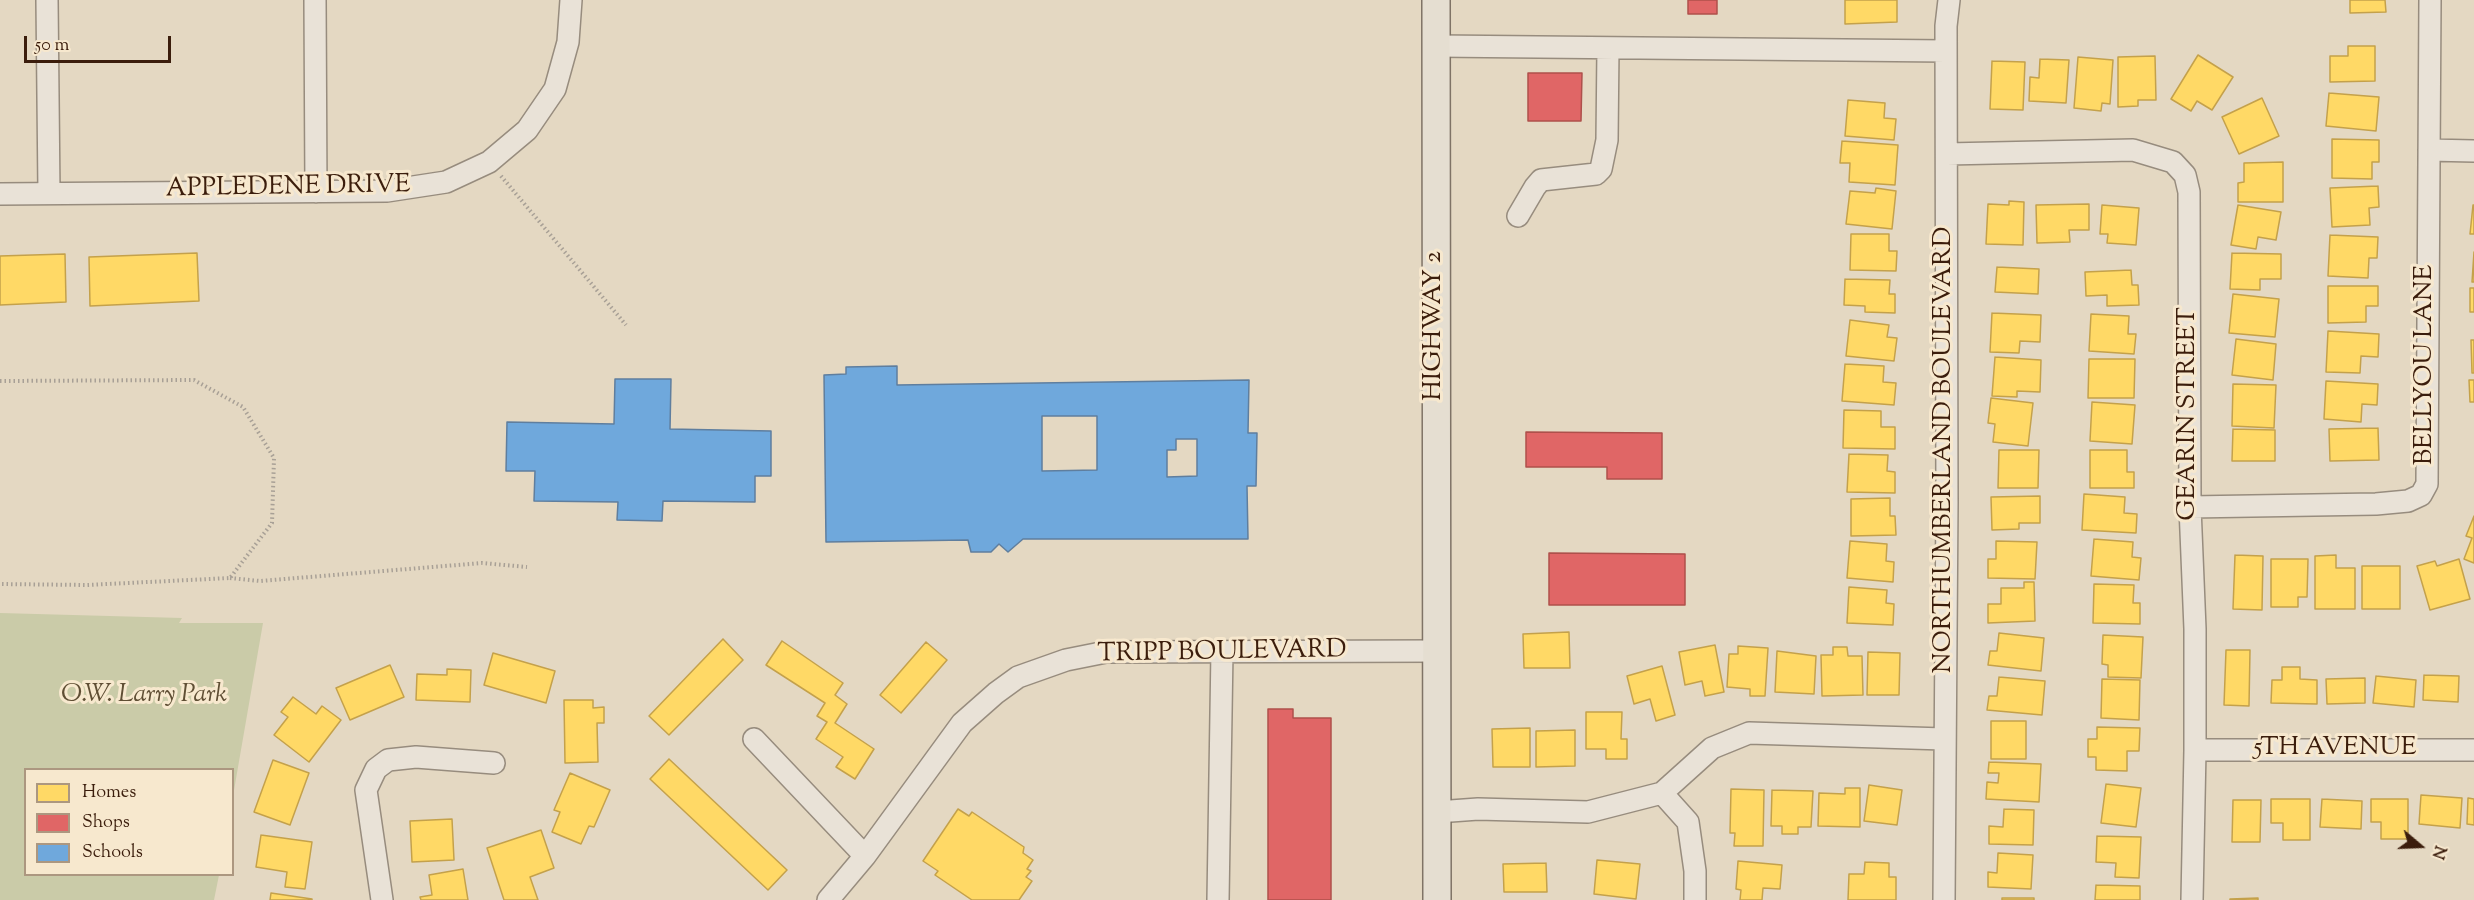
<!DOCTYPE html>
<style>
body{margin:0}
#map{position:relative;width:2474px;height:900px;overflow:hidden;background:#e4d8c2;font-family:"Sorts Mill Goudy",serif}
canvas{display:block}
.legend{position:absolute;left:24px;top:768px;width:210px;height:108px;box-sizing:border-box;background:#f7e8ce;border:2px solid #ac9780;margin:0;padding:8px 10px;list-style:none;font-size:18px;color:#3b1d0c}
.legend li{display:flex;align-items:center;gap:12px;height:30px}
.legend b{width:30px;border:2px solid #ac9780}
.north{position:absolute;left:2390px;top:816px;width:60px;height:60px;-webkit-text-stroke:4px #f7e8ce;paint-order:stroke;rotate:109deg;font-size:16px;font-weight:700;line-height:24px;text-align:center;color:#3b1d0c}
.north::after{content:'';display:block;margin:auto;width:21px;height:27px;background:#3b1d0c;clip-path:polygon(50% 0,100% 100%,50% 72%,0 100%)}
.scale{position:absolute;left:24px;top:36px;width:147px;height:27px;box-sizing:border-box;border:3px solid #3b1d0c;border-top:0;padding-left:8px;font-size:18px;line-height:21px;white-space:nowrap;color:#3b1d0c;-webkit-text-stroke:4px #f7e8ce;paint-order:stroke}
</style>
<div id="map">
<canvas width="2474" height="900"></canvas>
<ul class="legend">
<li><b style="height:16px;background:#ffd966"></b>Homes</li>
<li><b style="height:16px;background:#e06666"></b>Shops</li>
<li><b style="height:16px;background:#6fa8dc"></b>Schools</li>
</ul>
<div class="north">N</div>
<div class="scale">50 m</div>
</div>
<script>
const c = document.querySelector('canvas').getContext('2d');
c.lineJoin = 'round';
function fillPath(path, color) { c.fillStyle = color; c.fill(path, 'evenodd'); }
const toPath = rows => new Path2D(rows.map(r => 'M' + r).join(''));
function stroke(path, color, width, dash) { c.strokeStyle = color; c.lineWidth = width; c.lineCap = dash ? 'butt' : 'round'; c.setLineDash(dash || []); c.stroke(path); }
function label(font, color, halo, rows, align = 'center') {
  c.font = font + ' "Sorts Mill Goudy",serif'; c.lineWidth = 6; c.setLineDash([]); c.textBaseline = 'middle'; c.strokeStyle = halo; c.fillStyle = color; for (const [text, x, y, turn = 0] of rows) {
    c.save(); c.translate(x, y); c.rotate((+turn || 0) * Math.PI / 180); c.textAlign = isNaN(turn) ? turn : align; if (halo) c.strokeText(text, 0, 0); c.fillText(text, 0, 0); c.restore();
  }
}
fillPath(toPath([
 [0,613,182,618,179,623,263,623,233,796,232,770,26,770,26,874,219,875,214,900,0,900]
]), '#cacba8');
const homes = toPath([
 [1845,0,1897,0,1897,22,1845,24,1845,0],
 [2350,0,2385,0,2386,12,2350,13,2350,0],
 [2348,46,2375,46,2375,81,2330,82,2330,56,2348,56,2348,46],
 [2198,55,2233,77,2212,110,2197,101,2191,111,2171,99,2198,55],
 [2155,56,2156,100,2138,100,2138,106,2118,107,2118,57,2155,56],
 [2078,57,2113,60,2110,104,2102,103,2101,111,2074,108,2078,57],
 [2040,59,2069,60,2066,103,2029,101,2030,77,2039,78,2040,59],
 [1992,61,2025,62,2023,110,1990,109,1992,61],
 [2329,93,2379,97,2376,131,2326,126,2329,93],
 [2262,98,2279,136,2239,154,2222,117,2262,98],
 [1848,100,1885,103,1884,118,1896,119,1894,140,1845,136,1848,100],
 [2332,139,2379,140,2379,162,2372,162,2372,179,2332,178,2332,139],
 [1842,141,1898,145,1895,185,1849,182,1850,163,1840,163,1842,141],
 [2283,162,2283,202,2238,202,2238,183,2244,182,2244,163,2283,162],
 [2378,186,2379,207,2369,208,2370,225,2332,227,2330,188,2378,186],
 [1876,188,1896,191,1892,229,1846,224,1850,191,1875,193,1876,188],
 [2009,201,2024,202,2023,245,1986,244,1988,204,2009,205,2009,201],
 [2089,204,2089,230,2069,230,2070,242,2037,243,2036,205,2089,204],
 [2102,205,2139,208,2136,245,2107,243,2108,234,2100,234,2102,205],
 [2238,205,2281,212,2276,240,2258,237,2256,249,2231,245,2238,205],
 [2473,205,2474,205,2474,234,2470,234,2473,205],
 [1851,234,1889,234,1889,251,1897,251,1896,271,1850,270,1851,234],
 [2330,235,2378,237,2377,258,2369,258,2368,278,2328,276,2330,235],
 [2474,252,2474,282,2472,282,2474,252],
 [197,253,199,301,90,306,89,257,197,253],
 [2232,253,2281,254,2281,279,2260,279,2260,290,2230,289,2232,253],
 [65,254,66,302,0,305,0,256,65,254],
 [1997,267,2039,269,2038,294,1995,292,1997,267],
 [2131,270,2132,285,2138,285,2139,305,2107,306,2107,295,2086,296,2085,272,2131,270],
 [1845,279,1890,280,1889,294,1895,294,1895,313,1865,312,1865,306,1844,305,1845,279],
 [2328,286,2378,286,2378,306,2366,306,2366,322,2328,323,2328,286],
 [2470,288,2474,288,2474,312,2470,312,2470,288],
 [2233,294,2279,299,2275,337,2229,333,2233,294],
 [1992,313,2041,315,2040,342,2020,341,2019,353,1990,352,1992,313],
 [2091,314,2129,316,2128,334,2136,334,2134,354,2089,351,2091,314],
 [1850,320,1889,325,1887,337,1897,338,1894,361,1846,356,1850,320],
 [2328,331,2379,334,2378,357,2361,356,2360,373,2326,372,2328,331],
 [2236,339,2276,344,2273,380,2232,375,2236,339],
 [2471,340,2474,340,2474,373,2472,373,2471,340],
 [1995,357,2041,360,2040,392,2017,391,2017,397,1992,396,1995,357],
 [2089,359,2135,359,2134,398,2088,398,2089,359],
 [1845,364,1884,366,1883,382,1896,383,1894,405,1842,401,1845,364],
 [2469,380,2474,380,2474,402,2470,402,2469,380],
 [2326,381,2378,384,2377,405,2362,404,2361,422,2324,419,2326,381],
 [2233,384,2276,385,2274,428,2232,426,2233,384],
 [1991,398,2033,403,2028,446,1993,442,1995,424,1988,423,1991,398],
 [2092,402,2135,405,2132,444,2090,441,2092,402],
 [1844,410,1881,411,1881,427,1895,427,1895,449,1843,448,1844,410],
 [2378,428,2379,460,2330,461,2329,429,2378,428],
 [2233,429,2275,430,2275,461,2232,461,2233,429],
 [1999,450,2039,450,2038,488,1998,488,1999,450],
 [2090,450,2127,450,2127,472,2134,472,2134,488,2090,488,2090,450],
 [1849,454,1888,455,1887,471,1895,472,1895,493,1847,492,1849,454],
 [2084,494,2125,497,2124,513,2137,514,2136,533,2082,530,2084,494],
 [2040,496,2040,523,2019,523,2019,529,1992,530,1991,497,2040,496],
 [1890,498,1890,516,1895,516,1896,535,1851,536,1851,499,1890,498],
 [2474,516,2474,563,2464,559,2472,538,2466,536,2474,516],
 [2094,539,2133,542,2132,557,2141,558,2139,580,2091,576,2094,539],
 [1850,541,1887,544,1886,561,1894,562,1893,582,1847,578,1850,541],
 [1996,541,2037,542,2035,579,1988,578,1988,559,1996,559,1996,541],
 [2235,555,2263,556,2262,610,2233,609,2235,555],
 [2336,555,2336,568,2355,568,2355,609,2315,609,2315,556,2336,555],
 [2271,559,2308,559,2307,597,2298,597,2298,607,2271,607,2271,559],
 [2459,559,2470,599,2430,610,2417,566,2435,561,2437,566,2459,559],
 [2362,566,2400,566,2400,609,2362,609,2362,566],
 [2024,582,2034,582,2035,621,1988,623,1988,604,2001,604,2001,588,2024,588,2024,582],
 [2094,584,2134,585,2133,603,2140,603,2140,624,2093,623,2094,584],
 [1849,587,1887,590,1886,603,1894,604,1893,625,1847,623,1849,587],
 [1569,632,1570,668,1524,668,1523,634,1569,632],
 [1999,633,2044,638,2041,671,1988,665,1990,651,1997,651,1999,633],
 [2103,635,2143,637,2141,678,2108,677,2108,665,2102,664,2103,635],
 [723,639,743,660,669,735,649,716,723,639],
 [782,641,843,683,835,695,847,704,835,723,874,749,855,779,836,767,843,757,816,739,827,722,817,716,825,703,766,665,782,641],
 [926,642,947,660,901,713,880,695,926,642],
 [1715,645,1724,692,1705,696,1702,681,1685,685,1679,652,1715,645],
 [1738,646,1768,648,1765,696,1750,696,1750,689,1727,687,1729,654,1738,654,1738,646],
 [1833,647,1847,647,1848,656,1862,656,1863,695,1822,696,1821,655,1833,655,1833,647],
 [2226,650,2250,650,2249,706,2224,705,2226,650],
 [1777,651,1816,656,1814,694,1775,692,1777,651],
 [1868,652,1900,653,1899,695,1867,695,1868,652],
 [493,653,555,671,546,703,484,685,493,653],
 [390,665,404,697,350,720,336,688,390,665],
 [1662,666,1675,715,1656,721,1650,699,1634,704,1627,676,1662,666],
 [2282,667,2300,667,2300,679,2317,680,2317,704,2271,703,2272,680,2282,680,2282,667],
 [447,669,471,670,470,702,416,700,417,674,447,675,447,669],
 [2424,675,2459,676,2458,702,2423,700,2424,675],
 [2376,676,2416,680,2414,707,2373,703,2376,676],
 [1999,677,2045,681,2042,715,1987,710,1989,696,1997,696,1999,677],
 [2365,678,2365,703,2327,704,2326,679,2365,678],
 [2102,679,2140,680,2139,720,2101,718,2102,679],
 [293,697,316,714,322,706,341,720,309,762,274,735,288,717,281,712,293,697],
 [564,700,593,700,593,708,604,707,604,723,597,723,598,762,565,763,564,700],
 [1586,712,1622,712,1621,739,1627,739,1627,759,1606,759,1606,749,1586,749,1586,712],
 [1991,721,2026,721,2026,759,1991,759,1991,721],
 [2097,727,2140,728,2139,751,2127,751,2127,771,2096,770,2096,757,2088,757,2088,739,2097,739,2097,727],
 [1530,728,1530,767,1493,767,1492,729,1530,728],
 [1575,730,1575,766,1536,767,1536,731,1575,730],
 [669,759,787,870,768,890,650,779,669,759],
 [273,760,309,773,290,825,254,812,273,760],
 [1989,762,2041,764,2039,802,1986,799,1987,782,1998,783,1999,773,1988,773,1989,762],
 [570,773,610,790,594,827,589,826,581,844,552,832,560,812,554,810,570,773],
 [2106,784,2141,788,2136,827,2101,823,2106,784],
 [1869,785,1902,790,1897,825,1864,821,1869,785],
 [1845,788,1860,788,1860,827,1818,826,1819,793,1845,794,1845,788],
 [1731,789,1764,790,1763,846,1734,846,1735,833,1730,833,1731,789],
 [1772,790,1813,791,1811,827,1798,827,1798,834,1782,834,1782,826,1771,826,1772,790],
 [2421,795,2462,798,2460,828,2419,824,2421,795],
 [2468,798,2474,799,2474,825,2467,824,2468,798],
 [2271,799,2310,799,2310,840,2283,840,2283,823,2271,823,2271,799],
 [2322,799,2362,801,2361,829,2320,827,2322,799],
 [2371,799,2408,799,2408,839,2381,839,2381,822,2371,822,2371,799],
 [2233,800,2261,800,2260,842,2232,842,2233,800],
 [958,809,969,816,972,812,1024,847,1023,853,1033,860,1027,869,1031,871,1026,877,1032,881,1019,900,972,900,935,875,938,871,923,861,958,809],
 [2004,809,2034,810,2033,845,1989,844,1989,826,2003,827,2004,809],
 [452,819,454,860,412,862,410,821,452,819],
 [541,830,554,868,530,877,538,900,504,900,487,848,541,830],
 [261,835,312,842,305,889,285,887,287,872,256,867,261,835],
 [2097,836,2141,837,2139,878,2115,877,2116,863,2096,862,2097,836],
 [1998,853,2033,855,2031,889,1988,887,1988,872,1997,873,1998,853],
 [1597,860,1640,864,1636,899,1594,894,1597,860],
 [1738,861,1782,865,1780,889,1763,888,1762,900,1740,900,1741,890,1736,889,1738,861],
 [1865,862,1889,863,1889,877,1896,877,1896,900,1848,900,1849,874,1864,874,1865,862],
 [1546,863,1547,892,1504,892,1503,864,1546,863],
 [463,869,468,900,421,900,420,897,432,895,429,875,463,869],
 [2096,885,2140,886,2140,900,2095,900,2096,885],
 [271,893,312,899,312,900,270,900,271,893],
 [2002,898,2034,898,2034,900,2002,900,2002,898],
 [2258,898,2258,900,2230,900,2230,899,2258,898]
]);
fillPath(homes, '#ffd966');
stroke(homes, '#c4a14b', 1.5);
const shops = toPath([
 [1688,0,1717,0,1717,14,1688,14,1688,0],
 [1528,73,1582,73,1581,121,1528,121,1528,73],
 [1526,432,1662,433,1662,479,1607,479,1607,467,1526,467,1526,432],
 [1549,553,1685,554,1685,605,1549,605,1549,553],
 [1268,709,1293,709,1293,718,1331,718,1331,900,1268,900,1268,709]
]);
fillPath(shops, '#e06666');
stroke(shops, '#ae504b', 1.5);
const schools = toPath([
 [897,366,897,385,1249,380,1248,433,1257,433,1256,486,1247,486,1248,539,1023,539,1008,552,999,544,991,552,971,552,968,540,826,542,824,375,846,374,846,367,897,366],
 [1042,416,1097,416,1097,470,1042,471,1042,416],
 [1176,439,1197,439,1197,476,1167,477,1167,450,1176,450,1176,439],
 [615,379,671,379,670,429,771,431,771,476,755,476,755,502,663,501,662,521,617,520,618,502,534,501,535,471,506,471,507,422,614,424,615,379]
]);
fillPath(schools, '#6fa8dc');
stroke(schools, '#5f7e9e', 1.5);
const minor = toPath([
 [47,0,49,193],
 [315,0,316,192],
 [1436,46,1946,51],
 [2429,150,2474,151],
 [1947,154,2133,150,2173,162,2185,175,2189,192,2190,507,2195,629,2195,750,2192,900],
 [0,194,387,191,446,182,489,162,527,130,555,89,568,42,571,0],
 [1518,216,1535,187,1541,180,1596,174,1601,169,1607,140,1608,48],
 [2190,507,2376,504,2408,501,2421,495,2427,484,2430,0],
 [754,739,865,856],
 [2195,750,2474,750],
 [1662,793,1688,822,1695,871,1695,900],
 [1437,812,1478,809,1588,812,1662,793,1712,748,1749,733,1944,739],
 [382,900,366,790,376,769,388,760,416,757,494,763],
 [828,900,865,856,962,723,996,693,1018,677,1066,660,1106,652,1437,651],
 [1218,900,1222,651],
 [1944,900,1947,502,1946,26,1949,0]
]);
const major = toPath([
 [1436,0,1437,900]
]);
stroke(minor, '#978c7e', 24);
stroke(major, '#7f7366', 30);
stroke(toPath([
 [501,176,626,325],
 [0,381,194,380,243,407,274,458,272,523,230,578,87,585,0,584],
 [230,578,260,581,482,563,527,567]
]), '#a8a096', 4, [1.5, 3]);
stroke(minor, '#e9e2d7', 21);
stroke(major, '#e5ded1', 27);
label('26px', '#3b1d0c', '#f7e8ce', [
 ["APPLEDENE DRIVE",288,189,-1],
 ["HIGHWAY 2",1436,326,-90],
 ["BELLYOU LANE",2427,365,-90],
 ["GEARIN STREET",2190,414,-90],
 ["NORTHUMBERLAND BOULEVARD",1946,450,-90],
 ["TRIPP BOULEVARD",1222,654,-1],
 ["5TH AVENUE",2335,750]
]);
label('italic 26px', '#5f4e34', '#f7e8ce', [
 ["O.W. Larry Park",144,697]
]);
</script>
